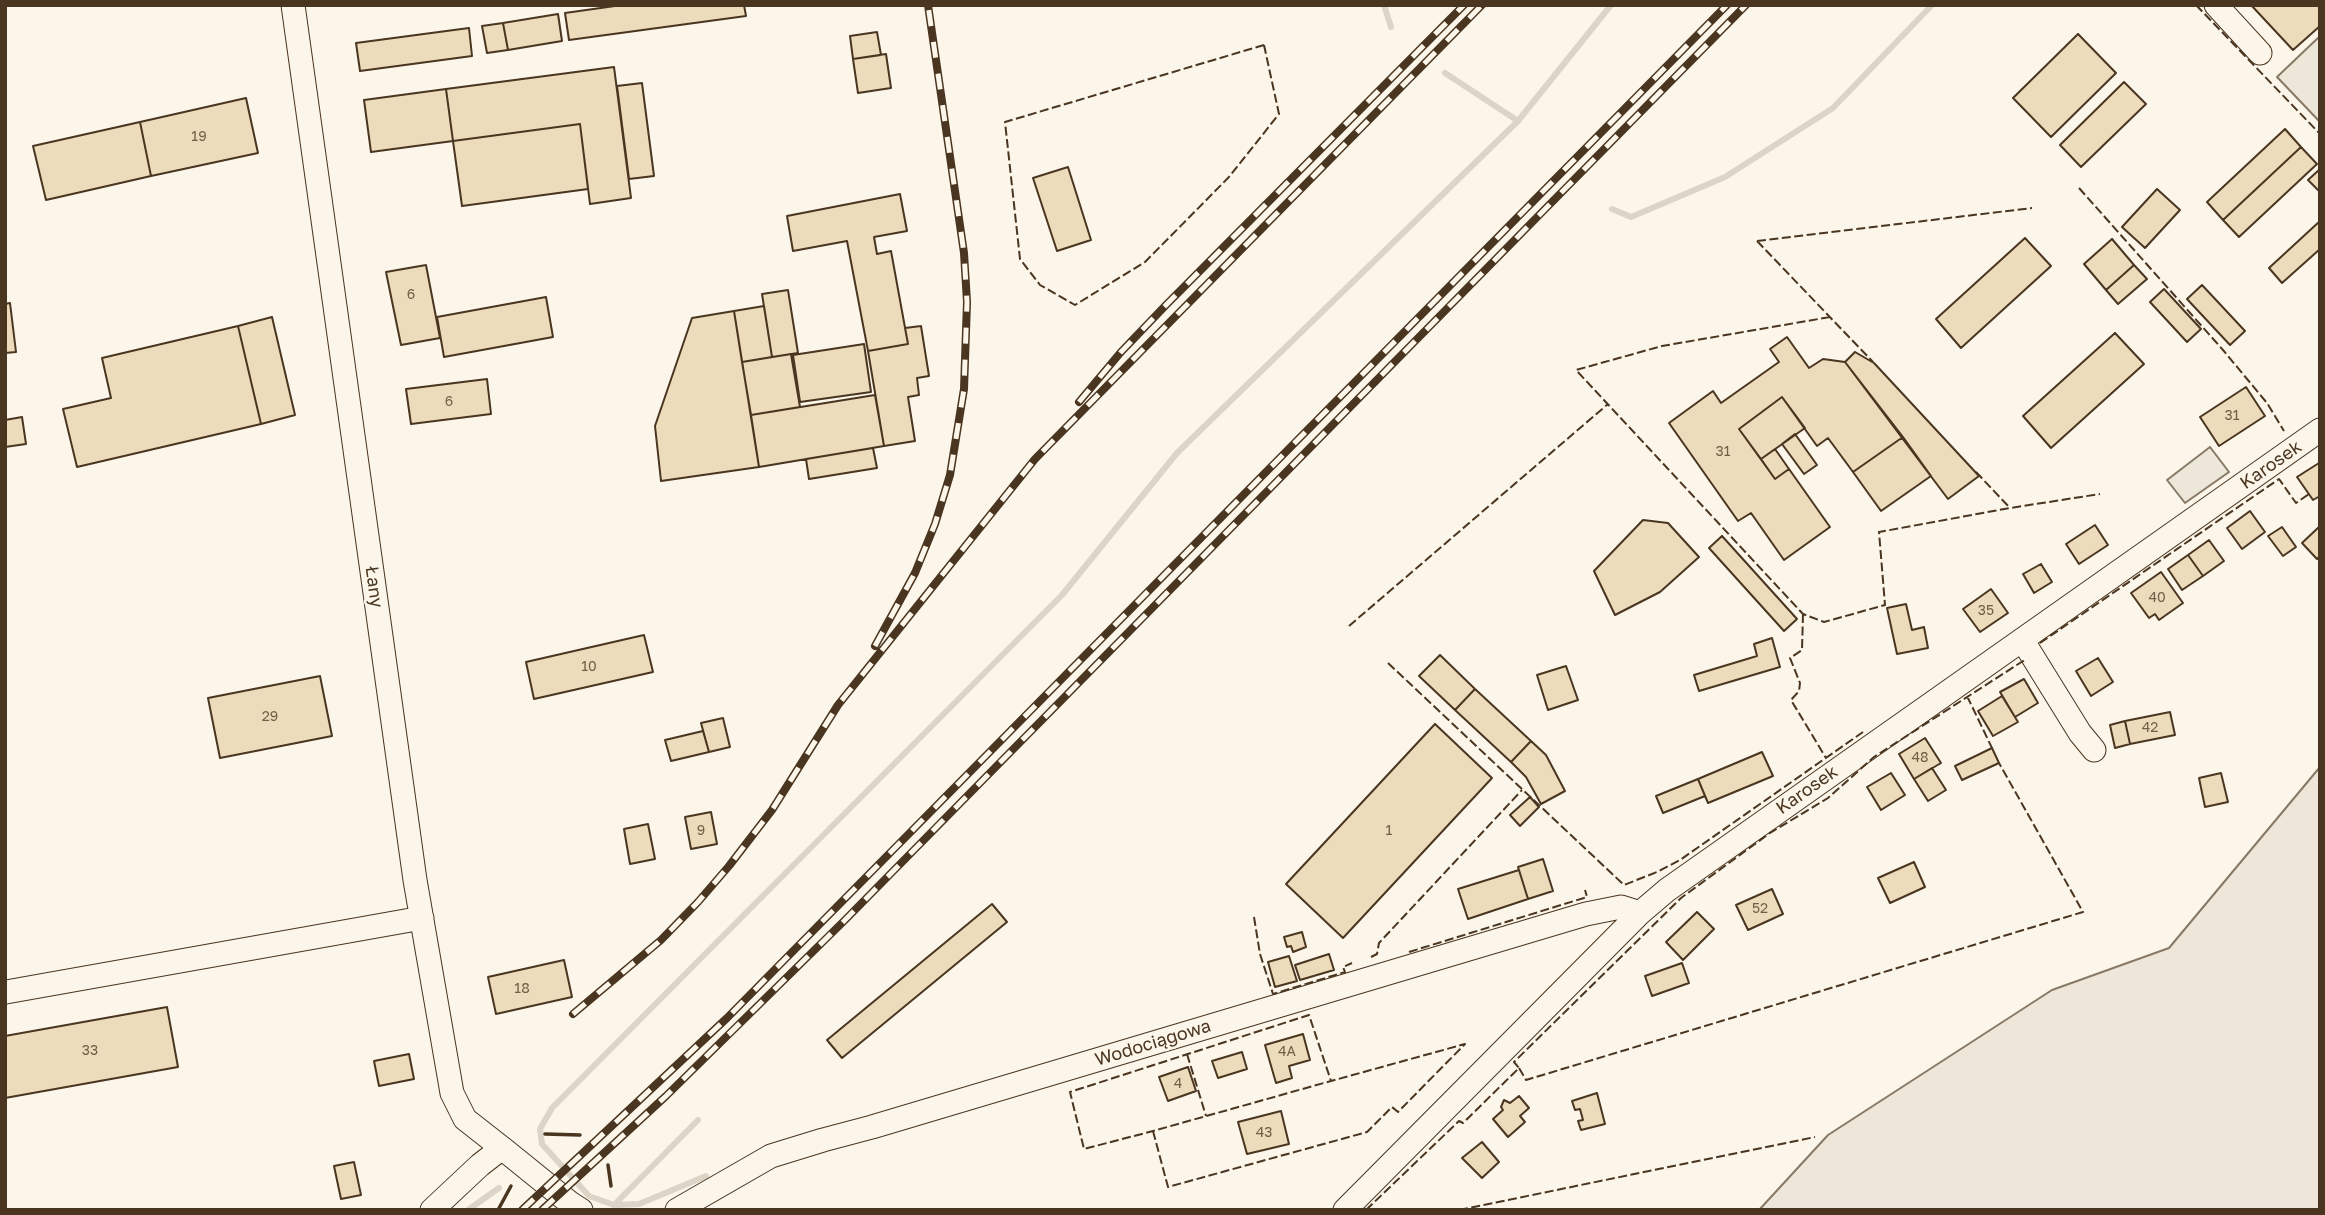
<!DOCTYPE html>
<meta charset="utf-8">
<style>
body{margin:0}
#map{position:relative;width:2325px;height:1215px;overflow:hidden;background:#fbf6e9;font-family:"Golos Text",sans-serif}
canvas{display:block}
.frame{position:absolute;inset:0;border:7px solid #4a3520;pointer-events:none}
</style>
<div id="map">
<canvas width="2325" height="1215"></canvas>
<div class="frame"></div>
</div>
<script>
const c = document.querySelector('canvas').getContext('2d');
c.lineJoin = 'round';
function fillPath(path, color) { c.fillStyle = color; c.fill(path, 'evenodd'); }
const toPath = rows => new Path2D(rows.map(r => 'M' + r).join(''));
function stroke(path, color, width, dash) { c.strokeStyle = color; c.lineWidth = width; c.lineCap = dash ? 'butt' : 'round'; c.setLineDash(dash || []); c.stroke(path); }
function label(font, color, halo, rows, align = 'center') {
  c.font = font + ' "Golos Text",sans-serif'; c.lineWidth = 5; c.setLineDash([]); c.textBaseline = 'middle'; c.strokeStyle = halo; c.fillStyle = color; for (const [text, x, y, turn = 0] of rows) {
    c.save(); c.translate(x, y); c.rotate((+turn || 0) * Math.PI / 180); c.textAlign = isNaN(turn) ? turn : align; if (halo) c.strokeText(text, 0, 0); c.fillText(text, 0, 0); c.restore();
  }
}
const green = toPath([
 [2320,767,2320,1210,1759,1210,1828,1135,2052,990,2169,948,2320,767]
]);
fillPath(green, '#ede6d9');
stroke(green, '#887966', 2);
const parking = toPath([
 [2320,36,2320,122,2277,77,2320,36],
 [2210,447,2229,472,2185,503,2167,480,2210,447]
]);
fillPath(parking, '#ede7d9');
stroke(parking, '#887966', 2);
stroke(toPath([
 [1384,5,1391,27],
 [1445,73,1518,121],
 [1612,209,1631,217,1725,177,1833,108,1932,5],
 [706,1176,639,1204,614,1205,589,1196,542,1144,540,1129,552,1108,1062,595,1177,453,1518,121,1611,5],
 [614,1205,698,1120],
 [468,1210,499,1188]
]), '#dcd4c6', 6);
const building = toPath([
 [622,5,744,5,746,16,569,40,565,13,622,5],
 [2251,5,2320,5,2320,26,2293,50,2251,5],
 [558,14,562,41,508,50,503,23,558,14],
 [503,23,508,50,487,53,482,26,503,23],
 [469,28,472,56,360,71,356,43,469,28],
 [877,32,881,55,853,59,850,36,877,32],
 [2078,34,2116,73,2051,137,2013,98,2078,34],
 [886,54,891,88,858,93,853,59,886,54],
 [614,67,631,198,590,204,580,124,453,141,446,89,614,67],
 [2124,82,2146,104,2081,167,2060,145,2124,82],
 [642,83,654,176,629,179,617,86,642,83],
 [446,89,453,141,371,152,364,100,446,89],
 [246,98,258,153,151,176,140,122,246,98],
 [140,122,151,176,46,200,33,146,140,122],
 [580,124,588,189,462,206,453,141,580,124],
 [2285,129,2301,147,2223,220,2207,202,2285,129],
 [2301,147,2317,164,2239,237,2223,220,2301,147],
 [1068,167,1091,240,1057,251,1033,178,1068,167],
 [2320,169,2320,192,2308,180,2320,169],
 [2157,189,2180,210,2145,248,2122,227,2157,189],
 [900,194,907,231,874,237,877,254,891,251,908,344,868,351,847,241,793,251,787,216,900,194],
 [2320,221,2320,249,2282,283,2269,268,2320,221],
 [2025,238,2051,266,1961,348,1936,319,2025,238],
 [2112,239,2134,265,2106,290,2084,264,2112,239],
 [426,265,440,338,401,345,386,272,426,265],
 [2134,265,2147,279,2118,304,2106,290,2134,265],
 [2202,285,2245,331,2230,345,2187,299,2202,285],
 [2164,289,2201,329,2187,342,2150,302,2164,289],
 [788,290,798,353,772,357,762,294,788,290],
 [546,297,553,337,444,357,437,317,546,297],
 [10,303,16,352,5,353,5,304,10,303],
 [764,306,772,357,742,362,734,311,764,306],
 [734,311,759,467,661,481,655,426,692,318,734,311],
 [272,317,295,415,261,424,238,326,272,317],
 [238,326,261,424,77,467,63,409,111,398,102,358,238,326],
 [921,326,929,376,917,378,919,395,908,397,915,441,884,446,868,351,908,344,905,328,921,326],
 [2115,333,2144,364,2051,448,2023,416,2115,333],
 [1787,337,1809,368,1823,359,1845,362,1903,437,1853,472,1828,438,1817,446,1782,397,1739,429,1775,479,1789,469,1830,527,1784,560,1751,513,1738,521,1669,423,1713,391,1721,403,1779,362,1770,349,1787,337],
 [864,344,871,392,800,402,793,355,864,344],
 [1855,352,1874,363,1979,476,1948,499,1845,362,1855,352],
 [791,354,800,407,751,415,742,362,791,354],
 [487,379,491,414,411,424,406,389,487,379],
 [2246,387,2265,416,2219,446,2200,417,2246,387],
 [875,395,884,446,759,467,751,415,875,395],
 [1782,397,1805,428,1761,459,1739,429,1782,397],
 [22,417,26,444,5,447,5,420,22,417],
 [1795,434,1817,465,1804,474,1782,444,1795,434],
 [1903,437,1931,476,1881,511,1853,472,1903,437],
 [873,448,877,468,809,479,806,459,873,448],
 [1775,449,1789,469,1775,479,1761,459,1775,449],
 [2319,463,2320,496,2313,500,2297,477,2319,463],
 [2250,511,2265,532,2242,549,2227,528,2250,511],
 [1643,520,1668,523,1699,557,1660,592,1615,615,1594,571,1643,520],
 [2095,525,2108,545,2079,564,2066,544,2095,525],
 [2320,526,2320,556,2317,559,2302,543,2320,526],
 [2282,527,2296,547,2283,556,2268,536,2282,527],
 [1722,536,1797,619,1784,631,1709,548,1722,536],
 [2209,540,2224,561,2203,576,2188,555,2209,540],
 [2188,555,2203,576,2182,590,2168,569,2188,555],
 [2041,564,2052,582,2034,593,2023,574,2041,564],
 [2161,572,2183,603,2159,620,2155,614,2149,618,2131,593,2161,572],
 [1991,589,2008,613,1980,632,1963,609,1991,589],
 [1906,604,1912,630,1924,627,1928,648,1897,654,1887,608,1906,604],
 [644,635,653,672,534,699,526,662,644,635],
 [1772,638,1780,667,1699,691,1694,675,1757,656,1754,644,1772,638],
 [1440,655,1475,689,1455,710,1419,676,1440,655],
 [2098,658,2113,682,2091,696,2076,671,2098,658],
 [1566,666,1578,700,1548,710,1537,675,1566,666],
 [320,676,332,736,220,758,208,698,320,676],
 [2024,679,2038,703,2015,717,2000,692,2024,679],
 [1475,689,1531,741,1511,762,1455,710,1475,689],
 [2002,696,2018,722,1993,736,1978,711,2002,696],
 [2170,712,2175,735,2130,744,2125,721,2170,712],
 [723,718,730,747,709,752,701,723,723,718],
 [2125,721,2130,744,2115,748,2110,725,2125,721],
 [1435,724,1492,778,1343,938,1286,884,1435,724],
 [703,731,709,752,671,761,665,740,703,731],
 [1925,738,1941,763,1914,779,1899,754,1925,738],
 [1531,741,1546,755,1565,791,1541,804,1526,777,1511,762,1531,741],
 [1992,748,1999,763,1962,780,1955,766,1992,748],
 [1762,752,1773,776,1708,803,1698,779,1762,752],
 [1932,768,1946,790,1928,801,1914,779,1932,768],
 [1891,773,1905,795,1881,810,1867,787,1891,773],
 [2221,773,2228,802,2205,807,2199,778,2221,773],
 [1698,779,1705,796,1663,813,1656,796,1698,779],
 [1530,797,1539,807,1520,826,1510,815,1530,797],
 [711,812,717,844,691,849,685,817,711,812],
 [648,824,655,859,630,864,624,829,648,824],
 [1543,859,1553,891,1528,899,1518,867,1543,859],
 [1914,862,1925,887,1890,903,1878,878,1914,862],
 [1519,870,1528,899,1468,919,1458,889,1519,870],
 [1772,889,1783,914,1748,930,1736,905,1772,889],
 [992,904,1007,922,842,1058,827,1040,992,904],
 [1697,912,1714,929,1683,960,1666,942,1697,912],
 [1302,932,1306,947,1293,952,1291,946,1287,947,1284,937,1302,932],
 [1329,954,1334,970,1300,980,1295,965,1329,954],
 [1289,956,1297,981,1275,987,1268,962,1289,956],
 [564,960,572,997,496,1014,488,977,564,960],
 [1682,963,1689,983,1652,996,1645,976,1682,963],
 [167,1007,178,1067,5,1098,5,1036,167,1007],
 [1303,1034,1310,1060,1289,1066,1292,1078,1276,1083,1265,1045,1303,1034],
 [1242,1052,1247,1069,1218,1078,1212,1061,1242,1052],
 [409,1054,414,1079,379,1086,374,1061,409,1054],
 [1188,1067,1196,1091,1168,1101,1159,1077,1188,1067],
 [1597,1093,1605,1124,1581,1130,1578,1121,1583,1120,1580,1109,1575,1110,1572,1101,1597,1093],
 [1519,1096,1529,1108,1520,1116,1525,1122,1508,1137,1493,1119,1503,1110,1501,1107,1504,1100,1510,1103,1519,1096],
 [1281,1111,1289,1144,1247,1154,1238,1122,1281,1111],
 [1482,1142,1499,1162,1482,1178,1462,1158,1482,1142],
 [354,1162,361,1195,341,1199,334,1166,354,1162]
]);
fillPath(building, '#ecdcbc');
stroke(building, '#4a3520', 2);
const minor = toPath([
 [293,5,415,880,452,1093,465,1119,502,1148],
 [2216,5,2260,53],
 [2023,641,2080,733,2094,750],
 [6,992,422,918],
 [432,1210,480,1165,502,1148,570,1203,581,1210],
 [677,1210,771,1156,823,1140,872,1127,1586,914,1621,907,1640,913],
 [1345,1210,1640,913,1667,890,2320,430]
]);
stroke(minor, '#4a3520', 25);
stroke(minor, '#fbf6e9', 23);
const rail = toPath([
 [1079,402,1121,352,1166,305,1464,5],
 [875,646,915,573,935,524,950,475,964,389,967,302,964,253,928,5],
 [573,1014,661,940,698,902,729,866,772,810,838,705,1035,459,1482,5],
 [522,1210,727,1018,1727,5],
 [542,1210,666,1096,845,920,1746,5]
]);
stroke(rail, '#4a3520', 8);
stroke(rail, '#fbf6e9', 5, [16]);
stroke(toPath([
 [2196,5,2320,134],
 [1264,45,1279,114,1229,177,1145,262,1075,305,1040,285,1020,259,1005,122,1264,45],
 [2079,188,2223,350,2267,403,2284,431],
 [1757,241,1873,362],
 [1757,241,2032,208],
 [1830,317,1662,346,1576,370,1803,614,1824,622,1885,605,1879,532,2010,508,2100,494],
 [1976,472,2010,508],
 [1803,614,1802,650,1790,658,1800,683,1799,691,1791,700,1826,758],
 [1349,626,1608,404],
 [2040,643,2279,479,2296,503,2309,494],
 [1388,663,1624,885,1657,872,1680,860,1863,732],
 [1967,696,1992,748],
 [1254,917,1260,954,1273,994,1345,972,1343,967,1352,963],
 [1409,952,1587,897,1585,890],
 [1371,957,1377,954,1379,943,1522,790],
 [1187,1054,1206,1116],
 [1519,1068,1526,1080,2083,912,1999,763],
 [1153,1131,1168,1187,1367,1132,1392,1107,1398,1112,1465,1044,1331,1081,1153,1131,1084,1149,1070,1092,1309,1015,1331,1081],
 [1366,1210,1459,1121,1463,1123,1519,1068,1514,1062,1681,898,1770,833,1828,798,1874,757,2023,661,2025,664],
 [1459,1210,1815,1137]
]), '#4a3520', 2, [9, 3.5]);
stroke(toPath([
 [545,1134,580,1135],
 [608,1165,611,1186],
 [498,1210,511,1186]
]), '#4a3520', 3.5);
label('14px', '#725f47', null, [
 ["19",199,137],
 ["6",411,295],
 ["6",449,402],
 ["31",2232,416],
 ["31",1723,452],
 ["40",2157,598],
 ["35",1986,611],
 ["10",589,667],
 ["29",270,717],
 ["42",2150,728],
 ["48",1920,758],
 ["9",701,831],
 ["1",1389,831],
 ["52",1760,909],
 ["18",522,989],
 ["33",90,1051],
 ["4A",1287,1052],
 ["4",1178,1084],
 ["43",1264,1133]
]);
label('18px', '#4a3520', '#fbf6e9', [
 ["Karosek",2271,465,-35],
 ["Łany",374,587,82],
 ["Karosek",1807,790,-35],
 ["Wodociągowa",1153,1043,-17]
]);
</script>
